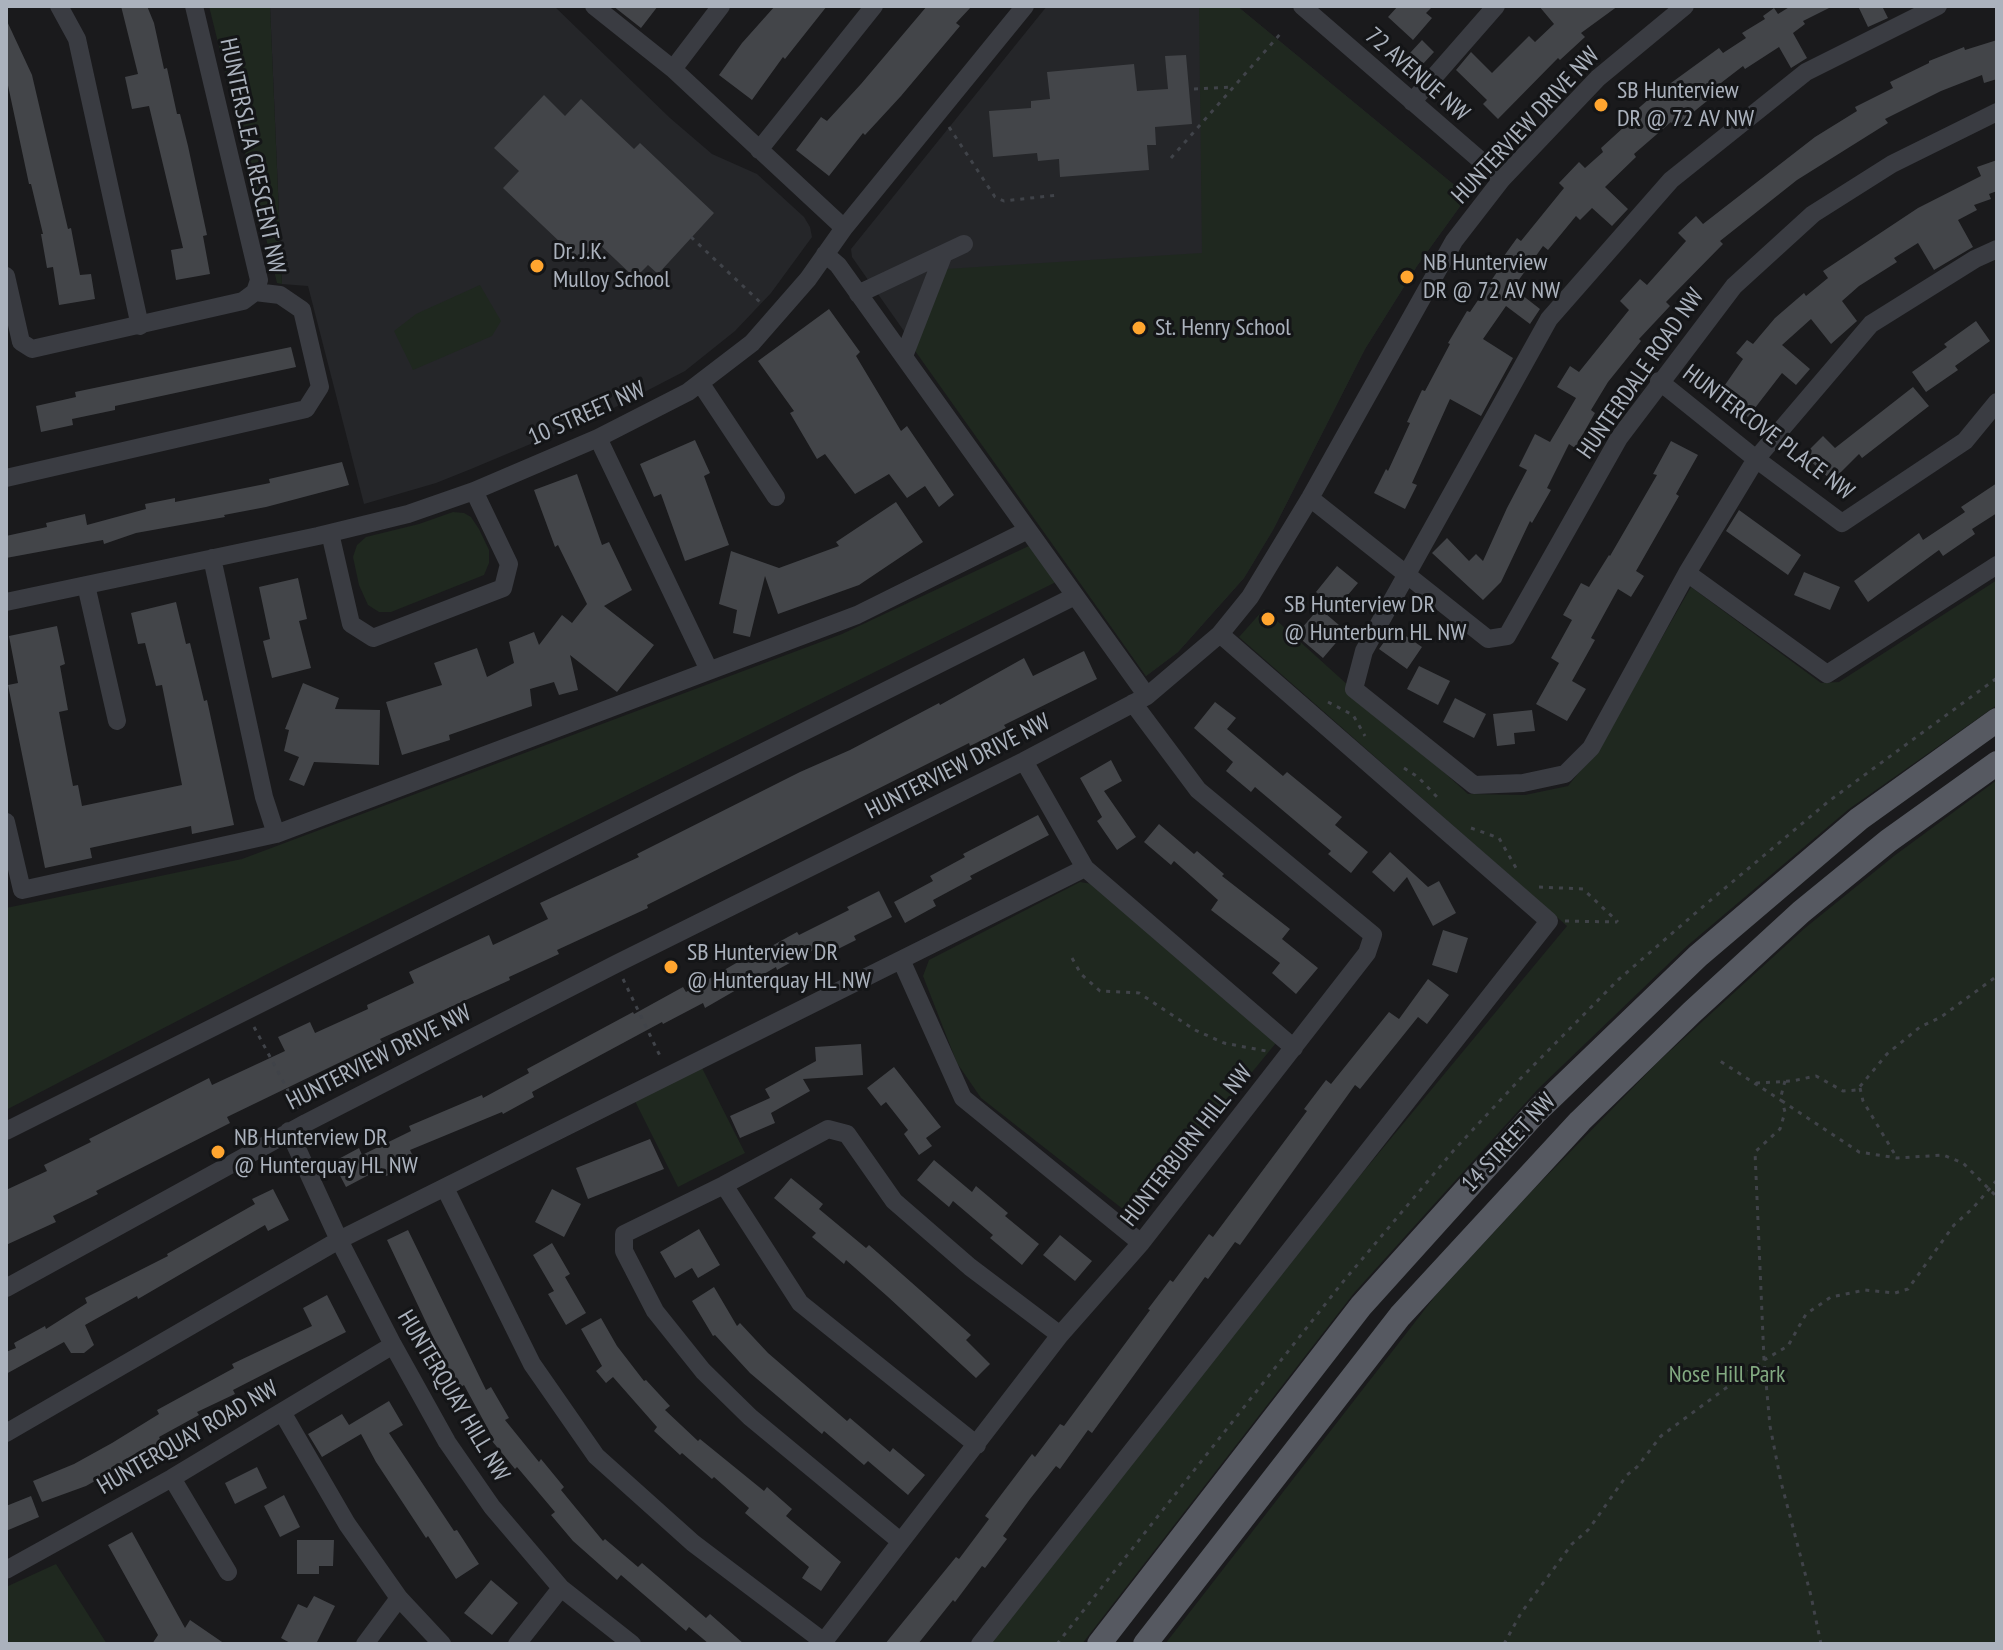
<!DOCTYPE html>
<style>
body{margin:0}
#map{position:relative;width:2003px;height:1650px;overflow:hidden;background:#1a1a1c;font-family:"PT Sans Narrow",sans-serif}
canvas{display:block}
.frame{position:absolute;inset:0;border:8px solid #abb2bd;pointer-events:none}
</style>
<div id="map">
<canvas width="2003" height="1650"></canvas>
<div class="frame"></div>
</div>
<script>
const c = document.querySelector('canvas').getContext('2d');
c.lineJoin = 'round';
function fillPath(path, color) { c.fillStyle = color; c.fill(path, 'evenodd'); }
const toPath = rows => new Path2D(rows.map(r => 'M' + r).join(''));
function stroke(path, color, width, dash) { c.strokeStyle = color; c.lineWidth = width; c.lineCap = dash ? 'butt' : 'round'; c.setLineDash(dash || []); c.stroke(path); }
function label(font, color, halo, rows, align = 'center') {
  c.font = font + ' "PT Sans Narrow",sans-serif'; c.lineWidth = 6; c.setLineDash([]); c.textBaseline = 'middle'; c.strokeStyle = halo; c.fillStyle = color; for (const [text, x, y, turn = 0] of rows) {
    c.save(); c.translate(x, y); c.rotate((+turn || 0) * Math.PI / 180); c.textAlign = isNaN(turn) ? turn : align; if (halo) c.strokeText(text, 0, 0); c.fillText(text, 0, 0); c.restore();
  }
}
fillPath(toPath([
 [270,6,554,6,670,118,712,154,757,174,804,217,810,227,812,237,771,293,735,331,685,371,602,414,471,469,436,483,364,504,308,286,282,284],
 [1047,6,1237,6,1464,193,1461,205,1417,266,1365,349,1273,530,1244,578,1178,652,1146,676,852,257,851,249]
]), '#252629');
fillPath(toPath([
 [209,6,270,6,282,284,277,283],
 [1199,6,1237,6,1464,193,1461,205,1417,266,1365,349,1273,530,1244,578,1178,652,1146,676,913,348,946,269,1202,253],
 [480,285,501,321,492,336,413,370,394,331,416,314],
 [453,512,464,513,471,517,479,529,489,550,489,563,484,575,391,612,379,612,368,605,359,585,353,557,357,545,366,537,419,524],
 [1033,544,1056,582,281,967,6,1110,6,908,242,859,842,634],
 [1997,580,1997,705,1849,809,1687,946,1538,1089,1354,1293,1082,1644,986,1644,1179,1394,1567,926,1239,637,1264,609,1468,794,1525,795,1568,786,1598,749,1691,587,1821,683,1839,682],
 [1997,780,1997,1644,1165,1644,1436,1295,1531,1192,1659,1061,1805,928,1894,856],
 [1080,882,1092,884,1276,1043,1133,1217,981,1098,957,1063,923,976,929,960],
 [701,1066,745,1153,678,1187,634,1099],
 [56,1564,107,1644,6,1644,6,1587]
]), '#1f281f');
fillPath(toPath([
 [121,6,147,6,154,23,164,69,167,68,177,114,180,114,188,146,207,235,203,236,210,274,176,280,171,250,183,248,149,106,132,109,125,77,138,74],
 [613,6,658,6,641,28],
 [775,6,827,6,785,59,783,57,752,100,719,75,742,43],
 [927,6,972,6,956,23,960,26,901,96,865,135,863,133,829,176,796,150,821,117,827,121,861,84],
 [1398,6,1433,6,1426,13,1432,18,1413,40,1388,17],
 [1539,6,1618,6,1581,33,1585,37,1560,60,1558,58,1498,119,1483,104,1487,100,1456,70,1471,52,1492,73,1529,36,1535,42,1554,24],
 [1791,6,1833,6,1803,21,1805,24,1793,33,1807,58,1791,68,1779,47,1745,69,1743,66,1704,96,1707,101,1675,127,1671,122,1634,154,1636,157,1605,187,1628,209,1612,226,1592,208,1580,220,1576,216,1548,250,1543,246,1513,288,1540,309,1530,324,1506,306,1483,339,1513,358,1481,416,1450,399,1412,483,1417,485,1405,509,1374,493,1386,469,1388,471,1410,423,1407,422,1422,390,1425,391,1450,344,1448,343,1467,311,1470,312,1499,269,1496,267,1517,238,1521,241,1564,188,1559,183,1579,162,1585,168,1603,152,1601,148,1635,117,1633,113,1649,99,1719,48,1723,53,1746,38,1742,33,1765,19,1763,16,1774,8,1778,14],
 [1858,6,1882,6,1888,18,1868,27],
 [6,19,32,75,68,229,71,228,80,275,91,274,95,299,59,305,53,267,47,268,41,234,43,234,31,184,29,184,6,76],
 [1422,40,1434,52,1422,65,1410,53],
 [1997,40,1997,79,1984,83,1982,75,1941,91,1885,119,1888,123,1797,180,1720,241,1723,244,1666,302,1670,306,1639,339,1641,341,1608,382,1591,410,1595,413,1575,448,1569,444,1547,488,1551,490,1532,523,1530,521,1501,582,1483,600,1432,553,1447,538,1469,561,1476,554,1483,561,1507,508,1527,470,1519,466,1535,434,1550,442,1576,398,1557,387,1570,366,1579,372,1629,310,1620,301,1640,279,1647,285,1686,241,1678,233,1696,216,1703,224,1815,137,1857,111,1855,107,1893,88,1890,82,1929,63,1929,61,1964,47,1965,50],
 [1186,55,1192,124,1155,127,1156,145,1147,145,1149,170,1060,177,1059,159,1038,161,1037,153,993,157,989,111,1031,108,1031,101,1050,99,1047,72,1134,64,1137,91,1168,89,1165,56],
 [544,95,565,116,581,99,634,149,640,143,714,213,658,274,648,265,635,278,597,242,580,261,503,188,519,171,494,148],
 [1997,160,1997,191,1989,194,1991,199,1974,205,1977,210,1958,220,1973,247,1934,270,1918,243,1894,258,1897,262,1859,286,1842,301,1857,321,1831,344,1811,319,1782,345,1810,369,1796,385,1782,373,1748,417,1718,395,1743,359,1736,353,1747,340,1753,344,1775,318,1804,293,1806,296,1828,278,1823,271,1918,208,1981,176,1977,167],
 [829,309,860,352,856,356,901,431,907,426,954,495,939,507,925,486,907,498,889,474,855,494,825,454,817,459,790,413,794,411,758,361],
 [1976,321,1990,341,1955,366,1958,370,1926,392,1912,372,1947,347,1944,344],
 [291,347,296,367,115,406,115,410,72,419,73,425,41,432,36,406,76,397,75,392],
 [1913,387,1929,406,1862,458,1859,454,1832,481,1804,455,1823,436,1835,448],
 [695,440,710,473,704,476,729,545,685,561,661,494,654,497,640,464],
 [1671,441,1698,455,1676,494,1679,496,1636,571,1644,576,1631,597,1618,589,1591,638,1595,640,1572,681,1586,689,1567,721,1536,704,1559,663,1551,658,1572,620,1563,615,1581,583,1589,587,1609,555,1610,556,1657,475,1653,474],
 [342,462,349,485,266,507,224,515,225,517,136,533,104,544,103,540,6,558,6,536,47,527,46,523,85,514,87,525,146,509,145,504,175,498,175,502,270,483,269,479],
 [577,474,602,545,609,542,632,590,604,606,654,645,617,692,570,655,578,690,559,695,554,682,530,689,532,706,449,735,450,740,402,755,386,702,442,685,434,663,477,648,487,677,514,663,509,642,534,632,539,645,562,615,572,623,587,604,558,545,555,547,534,490],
 [1997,483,1997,513,1972,529,1975,534,1943,556,1939,550,1868,602,1854,581,1919,533,1923,540,1965,512,1961,507],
 [896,502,923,542,859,585,778,614,765,576,750,637,733,633,737,610,719,604,731,551,779,568,839,546,836,542],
 [1739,510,1801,555,1788,575,1726,531],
 [1337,566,1358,583,1336,609,1316,592],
 [1804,572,1840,587,1830,610,1794,595],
 [298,578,307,619,299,621,311,668,272,678,263,641,270,639,259,587],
 [176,602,186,644,190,643,204,701,207,700,234,825,192,834,191,826,90,848,92,858,45,868,8,685,18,683,9,636,57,626,65,664,60,666,68,710,59,712,73,786,78,785,82,806,182,785,162,685,156,686,145,643,138,644,131,613],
 [1319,608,1346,631,1323,658,1296,635],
 [1394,628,1422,647,1407,669,1379,649],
 [1084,651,1097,679,1004,725,1006,728,970,746,969,743,647,905,648,908,557,950,559,954,509,977,510,980,380,1039,382,1042,227,1117,230,1123,96,1191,98,1194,53,1216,56,1222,6,1245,6,1190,47,1171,44,1165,91,1142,89,1139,209,1078,212,1085,285,1051,278,1037,310,1022,315,1033,368,1009,367,1005,414,983,409,972,489,935,493,945,548,919,540,903,639,857,637,854,800,772,850,750,939,703,940,705,1024,658,1033,676],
 [1419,666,1450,681,1438,705,1407,689],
 [303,683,339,698,335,709,380,710,379,765,314,762,304,786,289,780,299,757,284,751,289,730,285,729],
 [1455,698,1486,714,1474,738,1443,722],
 [1215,702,1236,718,1227,729,1283,776,1287,772,1342,817,1335,825,1368,852,1351,873,1328,854,1331,851,1255,787,1251,792,1226,771,1233,762,1194,728],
 [1532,710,1535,731,1514,733,1515,744,1497,746,1493,714],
 [1111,760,1122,781,1104,791,1136,837,1117,850,1097,821,1102,817,1080,778],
 [1038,815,1049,835,970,876,972,879,933,900,936,906,905,923,894,902,933,881,930,876,965,857,963,854],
 [1159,824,1194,854,1197,851,1224,874,1222,876,1290,929,1282,939,1318,968,1296,994,1272,973,1280,963,1211,910,1218,900,1174,861,1171,865,1144,842],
 [1390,852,1428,887,1439,881,1456,913,1433,926,1407,877,1394,892,1372,872],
 [879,891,892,917,854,936,856,940,822,957,817,948,777,970,776,967,705,1008,703,1003,663,1024,662,1022,532,1092,534,1097,503,1114,502,1112,410,1150,416,1162,386,1176,382,1168,346,1187,333,1162,359,1148,362,1155,411,1131,409,1126,482,1095,483,1098,529,1073,527,1069,633,1012,634,1014,683,987,686,992,757,951,759,953,797,932,799,935,849,910,847,907],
 [1443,930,1468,938,1457,973,1432,965],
 [1428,979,1449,995,1427,1024,1418,1017,1360,1089,1355,1085,1240,1245,1235,1242,1208,1279,1205,1277,1092,1433,1088,1430,1060,1469,1056,1466,1030,1499,1003,1536,1007,1539,985,1568,982,1566,955,1602,953,1600,918,1644,885,1644,956,1557,959,1559,989,1519,985,1516,1032,1454,1035,1457,1060,1424,1064,1426,1150,1310,1148,1309,1170,1280,1173,1282,1209,1234,1213,1237,1307,1111,1304,1109,1326,1080,1331,1084,1389,1012,1399,1019],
 [861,1044,863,1075,803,1079,810,1091,771,1113,775,1123,740,1138,730,1116,770,1098,765,1089,816,1061,815,1047],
 [894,1067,941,1127,926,1138,932,1146,919,1155,904,1134,908,1130,886,1102,881,1106,867,1088],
 [650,1139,664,1169,588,1199,576,1168],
 [934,1160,972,1192,976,1186,1008,1213,1005,1216,1039,1244,1022,1265,990,1238,993,1235,953,1201,949,1207,917,1180],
 [791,1178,823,1204,819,1209,866,1248,869,1245,971,1335,966,1340,990,1364,976,1378,887,1296,846,1260,844,1264,812,1237,816,1233,774,1198],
 [273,1189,289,1220,268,1231,265,1225,138,1299,137,1296,85,1325,94,1345,84,1353,71,1353,64,1342,6,1374,6,1352,16,1348,14,1343,45,1326,46,1329,87,1303,85,1298,168,1256,167,1254,255,1204,252,1199],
 [552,1189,581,1204,564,1237,535,1222],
 [699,1229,720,1265,698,1278,692,1268,675,1278,660,1252],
 [408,1230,486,1390,491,1387,509,1418,505,1420,539,1462,541,1459,564,1487,561,1490,603,1541,605,1539,638,1567,642,1563,706,1618,710,1614,744,1644,709,1644,689,1627,686,1631,621,1575,617,1580,573,1541,551,1515,555,1512,517,1467,515,1469,492,1441,494,1440,464,1385,459,1388,442,1356,387,1240],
 [1060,1235,1092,1261,1075,1281,1043,1255],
 [552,1243,570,1274,565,1277,586,1313,566,1325,548,1294,554,1291,533,1255],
 [714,1287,737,1326,740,1323,768,1353,847,1421,850,1418,890,1452,893,1448,925,1475,908,1495,868,1461,864,1465,824,1431,822,1434,750,1373,715,1335,713,1336,692,1301],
 [327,1295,346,1332,233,1390,235,1394,197,1412,199,1415,159,1437,162,1443,118,1468,86,1486,42,1502,33,1481,74,1464,112,1443,159,1414,157,1410,234,1368,232,1364,312,1326,303,1308],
 [601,1318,617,1346,644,1381,646,1380,670,1406,665,1410,698,1441,700,1439,764,1491,767,1487,792,1509,786,1516,841,1562,821,1591,802,1578,809,1567,745,1513,749,1508,714,1477,712,1479,682,1453,680,1455,654,1431,657,1427,613,1377,606,1383,596,1371,602,1366,581,1329],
 [389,1401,403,1425,389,1433,454,1531,457,1530,479,1564,456,1579,428,1536,426,1538,376,1462,361,1434,322,1457,308,1434,342,1414,349,1425],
 [257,1467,267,1488,235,1504,225,1483],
 [284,1495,300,1527,280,1537,264,1506],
 [31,1496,39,1517,6,1531,6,1506],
 [132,1532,185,1628,190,1620,225,1644,152,1644,158,1635,108,1545],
 [297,1540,334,1540,333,1566,319,1566,319,1574,297,1574],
 [491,1580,518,1603,492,1635,464,1613],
 [314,1596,335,1606,316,1644,292,1644,281,1638,298,1604,307,1608]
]), '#434549');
stroke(toPath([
 [1194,89,1234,87],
 [949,127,995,197,1004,201,1058,195],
 [1171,158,1281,33],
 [691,237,761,303],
 [1328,702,1353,715,1365,736],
 [1404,768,1418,777,1437,797],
 [1471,828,1499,838,1516,868],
 [1539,887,1583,889,1618,922],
 [1565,921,1617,922],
 [1072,958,1081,974,1100,991,1139,993,1195,1030,1224,1043,1266,1051],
 [623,979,661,1058],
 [254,1027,298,1109],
 [1785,1081,1781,1096,1782,1101,1859,1152,1897,1158,1943,1155,1963,1163,1997,1197],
 [1756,1083,1792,1081,1816,1076,1843,1091,1857,1090,1887,1054,1920,1027,1941,1017,1997,976],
 [1860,1088,1863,1101,1897,1158],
 [1057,1644,1342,1283,1454,1150,1520,1079,1618,980,1706,904,1829,801,1997,678],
 [1504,1644,1521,1613,1572,1544,1589,1529,1627,1475,1637,1467,1661,1436,1764,1360,1755,1152,1780,1129,1785,1112,1782,1101,1717,1059],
 [1821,1644,1811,1596,1781,1482,1770,1426,1764,1360,1788,1346,1806,1314,1831,1297,1865,1290,1895,1293,1908,1289,1954,1225,1973,1208,1997,1180]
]), '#404349', 3, [4, 6]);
stroke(toPath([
 [59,6,77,39,140,326],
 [594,6,673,69],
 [721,6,673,69,844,228],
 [1302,6,1502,179],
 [1938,6,1806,72,1671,180,1549,319,1364,651,1354,689,1474,785,1523,783,1565,774,1591,748,1687,573,1756,459,1871,324,1975,259,1997,249],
 [1412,102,1496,6],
 [759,150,874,6],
 [6,276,21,342,32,349,243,301,255,292,259,280,194,6],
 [858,294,964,244],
 [904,356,943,256],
 [1659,381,1756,459,1842,523,1965,441,1997,402],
 [701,384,776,497],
 [598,438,709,670],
 [6,478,306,409,320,387,302,310,280,295,255,292],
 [1310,498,1488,639,1507,636,1619,438,1734,286,1813,214,1892,164,1997,112],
 [1028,530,1147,696],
 [330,533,351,624,373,638,503,588,509,564,474,491],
 [212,558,264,797,276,834],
 [1687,573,1827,674,1997,565],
 [86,585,117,721],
 [6,602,318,536,408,514,474,491,598,438,688,392,752,343,808,279,844,228,1025,6],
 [1024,761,1085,868,1294,1048],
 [6,822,22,890,276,834,857,615,1028,530,838,265,825,254],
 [902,962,963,1098,1141,1243],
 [6,1131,1075,596],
 [289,1131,339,1240,393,1345,447,1442,492,1507,561,1588,632,1644],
 [724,1185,800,1303,977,1445],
 [445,1188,532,1364,596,1456,693,1543,824,1642],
 [6,1288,306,1123,616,964,1024,761,1147,696,1220,634,1250,597,1310,498,1454,241,1502,179,1598,78,1685,6],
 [282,1412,347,1524,399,1598,442,1644],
 [6,1433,339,1240,1085,868],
 [172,1478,228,1572],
 [900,1541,750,1417,703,1371,655,1311,624,1251,624,1234,724,1185,828,1129,847,1134,894,1201,970,1267,1060,1335],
 [6,1570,172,1478,393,1345],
 [365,1644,399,1598],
 [517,1644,561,1588],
 [822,1644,1060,1335,1141,1243,1367,953,1373,935,1198,790,1133,703],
 [980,1644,1549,921,1220,634]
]), '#3a3c42', 18);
stroke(toPath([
 [1099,1644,1361,1306,1536,1112,1698,956,1859,819,1997,720],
 [1145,1644,1400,1316,1580,1121,1692,1012,1801,912,1888,841,1997,763]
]), '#565961', 24);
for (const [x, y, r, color] of [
 [1601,105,8,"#ffa52f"],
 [537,266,8,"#ffa52f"],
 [1407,277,8,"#ffa52f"],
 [1139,328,8,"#ffa52f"],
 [1268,619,8,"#ffa52f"],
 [671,967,8,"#ffa52f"],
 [218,1152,8,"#ffa52f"]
]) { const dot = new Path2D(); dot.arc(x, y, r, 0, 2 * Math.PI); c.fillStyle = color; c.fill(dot); stroke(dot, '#141517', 3); }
label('24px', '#abb2bd', '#141517', [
 ["72 AVENUE NW",1417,75,41],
 ["HUNTERVIEW DRIVE NW",1526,126,-47],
 ["HUNTERSLEA CRESCENT NW",252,156,78],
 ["HUNTERDALE ROAD NW",1641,374,-55],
 ["10 STREET NW",587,414,-24],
 ["HUNTERCOVE PLACE NW",1768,433,37],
 ["HUNTERVIEW DRIVE NW",958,767,-27],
 ["HUNTERVIEW DRIVE NW",379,1058,-27],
 ["14 STREET NW",1509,1143,-47],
 ["HUNTERBURN HILL NW",1187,1146,-52],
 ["HUNTERQUAY HILL NW",453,1396,59],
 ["HUNTERQUAY ROAD NW",188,1438,-30]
]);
label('24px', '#abb2bd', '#141517', [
 ["SB Hunterview",1617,91],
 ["DR @ 72 AV NW",1617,119],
 ["Dr. J.K.",553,252],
 ["Mulloy School",553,280],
 ["NB Hunterview",1423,263],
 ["DR @ 72 AV NW",1423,291],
 ["St. Henry School",1155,328],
 ["SB Hunterview DR",1284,605],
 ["@ Hunterburn HL NW",1284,633],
 ["SB Hunterview DR",687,953],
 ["@ Hunterquay HL NW",687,981],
 ["NB Hunterview DR",234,1138],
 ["@ Hunterquay HL NW",234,1166]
], 'left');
label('24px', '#82a981', '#141517', [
 ["Nose Hill Park",1727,1375]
]);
</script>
